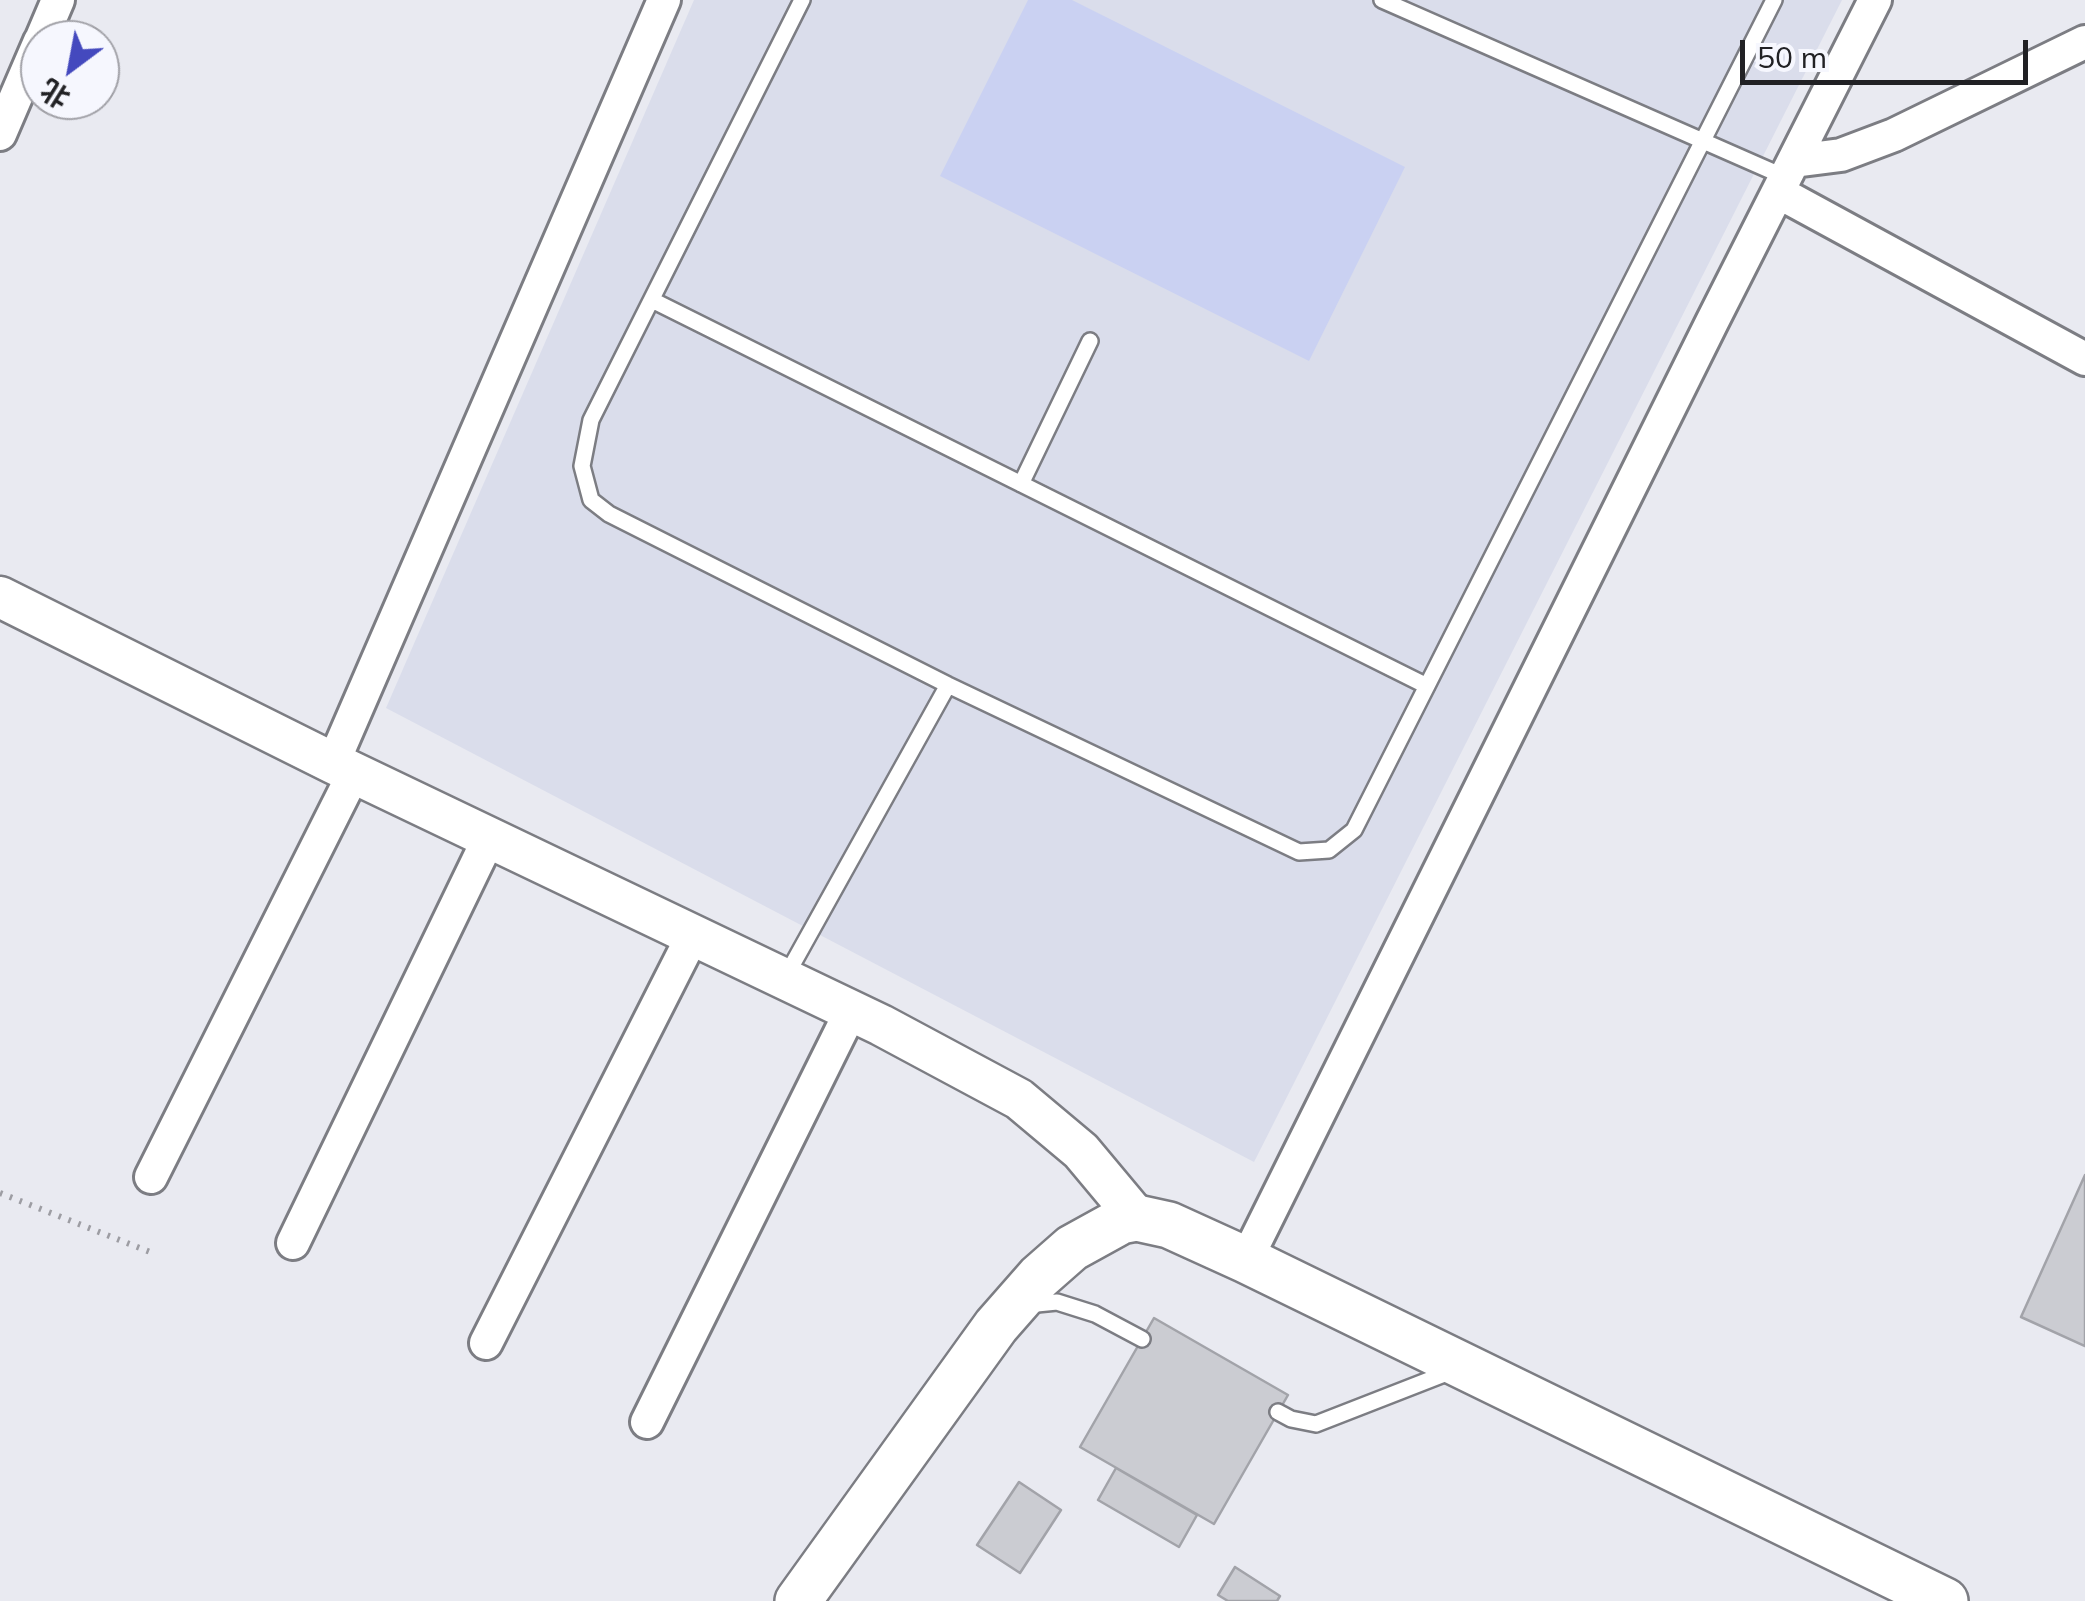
<!DOCTYPE html>
<meta charset="utf-8">
<style>
body{margin:0}
#map{position:relative;width:2085px;height:1601px;overflow:hidden;background:#e9eaf1;font-family:Mulish,"Noto Sans SC",sans-serif}
canvas{display:block}
.north{position:absolute;left:20px;top:20px;width:100px;height:100px;box-sizing:border-box;background:#f6f7fe;border:2px solid #a1a1a7;border-radius:50%;rotate:212deg;font-size:28px;font-weight:700;line-height:40px;text-align:center;color:#212124}
.north::after{content:'';display:block;margin:auto;width:35px;height:45px;background:#4449be;clip-path:polygon(50% 0,100% 100%,50% 72%,0 100%)}
.scale{position:absolute;left:1740px;top:40px;width:288px;height:45px;box-sizing:border-box;border:5px solid #212124;border-top:0;padding-left:12px;font-size:30px;line-height:35px;white-space:nowrap;color:#212124;-webkit-text-stroke:8px #f6f7fe;paint-order:stroke}
</style>
<div id="map">
<canvas width="2085" height="1601"></canvas>
<div class="north">北</div>
<div class="scale">50 m</div>
</div>
<script>
const c = document.querySelector('canvas').getContext('2d');
c.lineJoin = 'round';
function fillPath(path, color) { c.fillStyle = color; c.fill(path, 'evenodd'); }
const toPath = rows => new Path2D(rows.map(r => 'M' + r).join(''));
function stroke(path, color, width, dash) { c.strokeStyle = color; c.lineWidth = width; c.lineCap = dash ? 'butt' : 'round'; c.setLineDash(dash || []); c.stroke(path); }
fillPath(toPath([
 [694,0,1842,0,1254,1162,386,708]
]), '#daddeb');
fillPath(toPath([
 [1028,0,1072,0,1405,167,1309,361,940,176]
]), '#cad1f2');
const building = toPath([
 [2085,1175,2085,1346,2021,1317,2085,1175],
 [1154,1318,1288,1395,1214,1524,1080,1447,1154,1318],
 [1116,1468,1197,1515,1179,1547,1098,1500,1116,1468],
 [1019,1482,1061,1510,1020,1573,977,1545,1019,1482],
 [1235,1567,1280,1596,1277,1601,1228,1601,1218,1595,1235,1567]
]);
fillPath(building, '#cbccd2');
stroke(building, '#a2a3a9', 2.5);
const service = toPath([
 [802,0,591,420,582,466,591,500,609,514,948,685,1299,852,1329,850,1354,830,1774,0],
 [1382,0,1785,177],
 [652,300,1427,686],
 [1021,484,1090,341],
 [786,976,948,685],
 [1027,1305,1057,1302,1095,1314,1142,1339],
 [1278,1412,1291,1419,1316,1424,1452,1371]
]);
const minor = toPath([
 [41,40,58,0],
 [0,134,40,41],
 [1794,161,1841,155,1894,135,2085,42],
 [1778,192,2085,359],
 [333,763,664,0],
 [151,1177,354,773],
 [293,1243,489,838],
 [1246,1260,1712,322,1875,0],
 [486,1343,693,935],
 [647,1422,851,1011]
]);
const tertiary = toPath([
 [0,597,333,763,881,1025,1019,1099,1081,1151,1137,1218]
]);
const secondary = toPath([
 [798,1601,996,1326,1039,1277,1072,1248,1121,1221,1137,1218,1169,1225,1246,1260,1945,1601]
]);
stroke(service, '#7c7d83', 20);
stroke(minor, '#7c7d83', 38);
stroke(tertiary, '#7c7d83', 45);
stroke(secondary, '#7c7d83', 50);
stroke(toPath([
 [0,1193,150,1252]
]), '#9d9da3', 6, [2.5, 8]);
stroke(service, '#fff', 15);
stroke(minor, '#fff', 32);
stroke(tertiary, '#fff', 40);
stroke(secondary, '#fff', 45);
</script>
